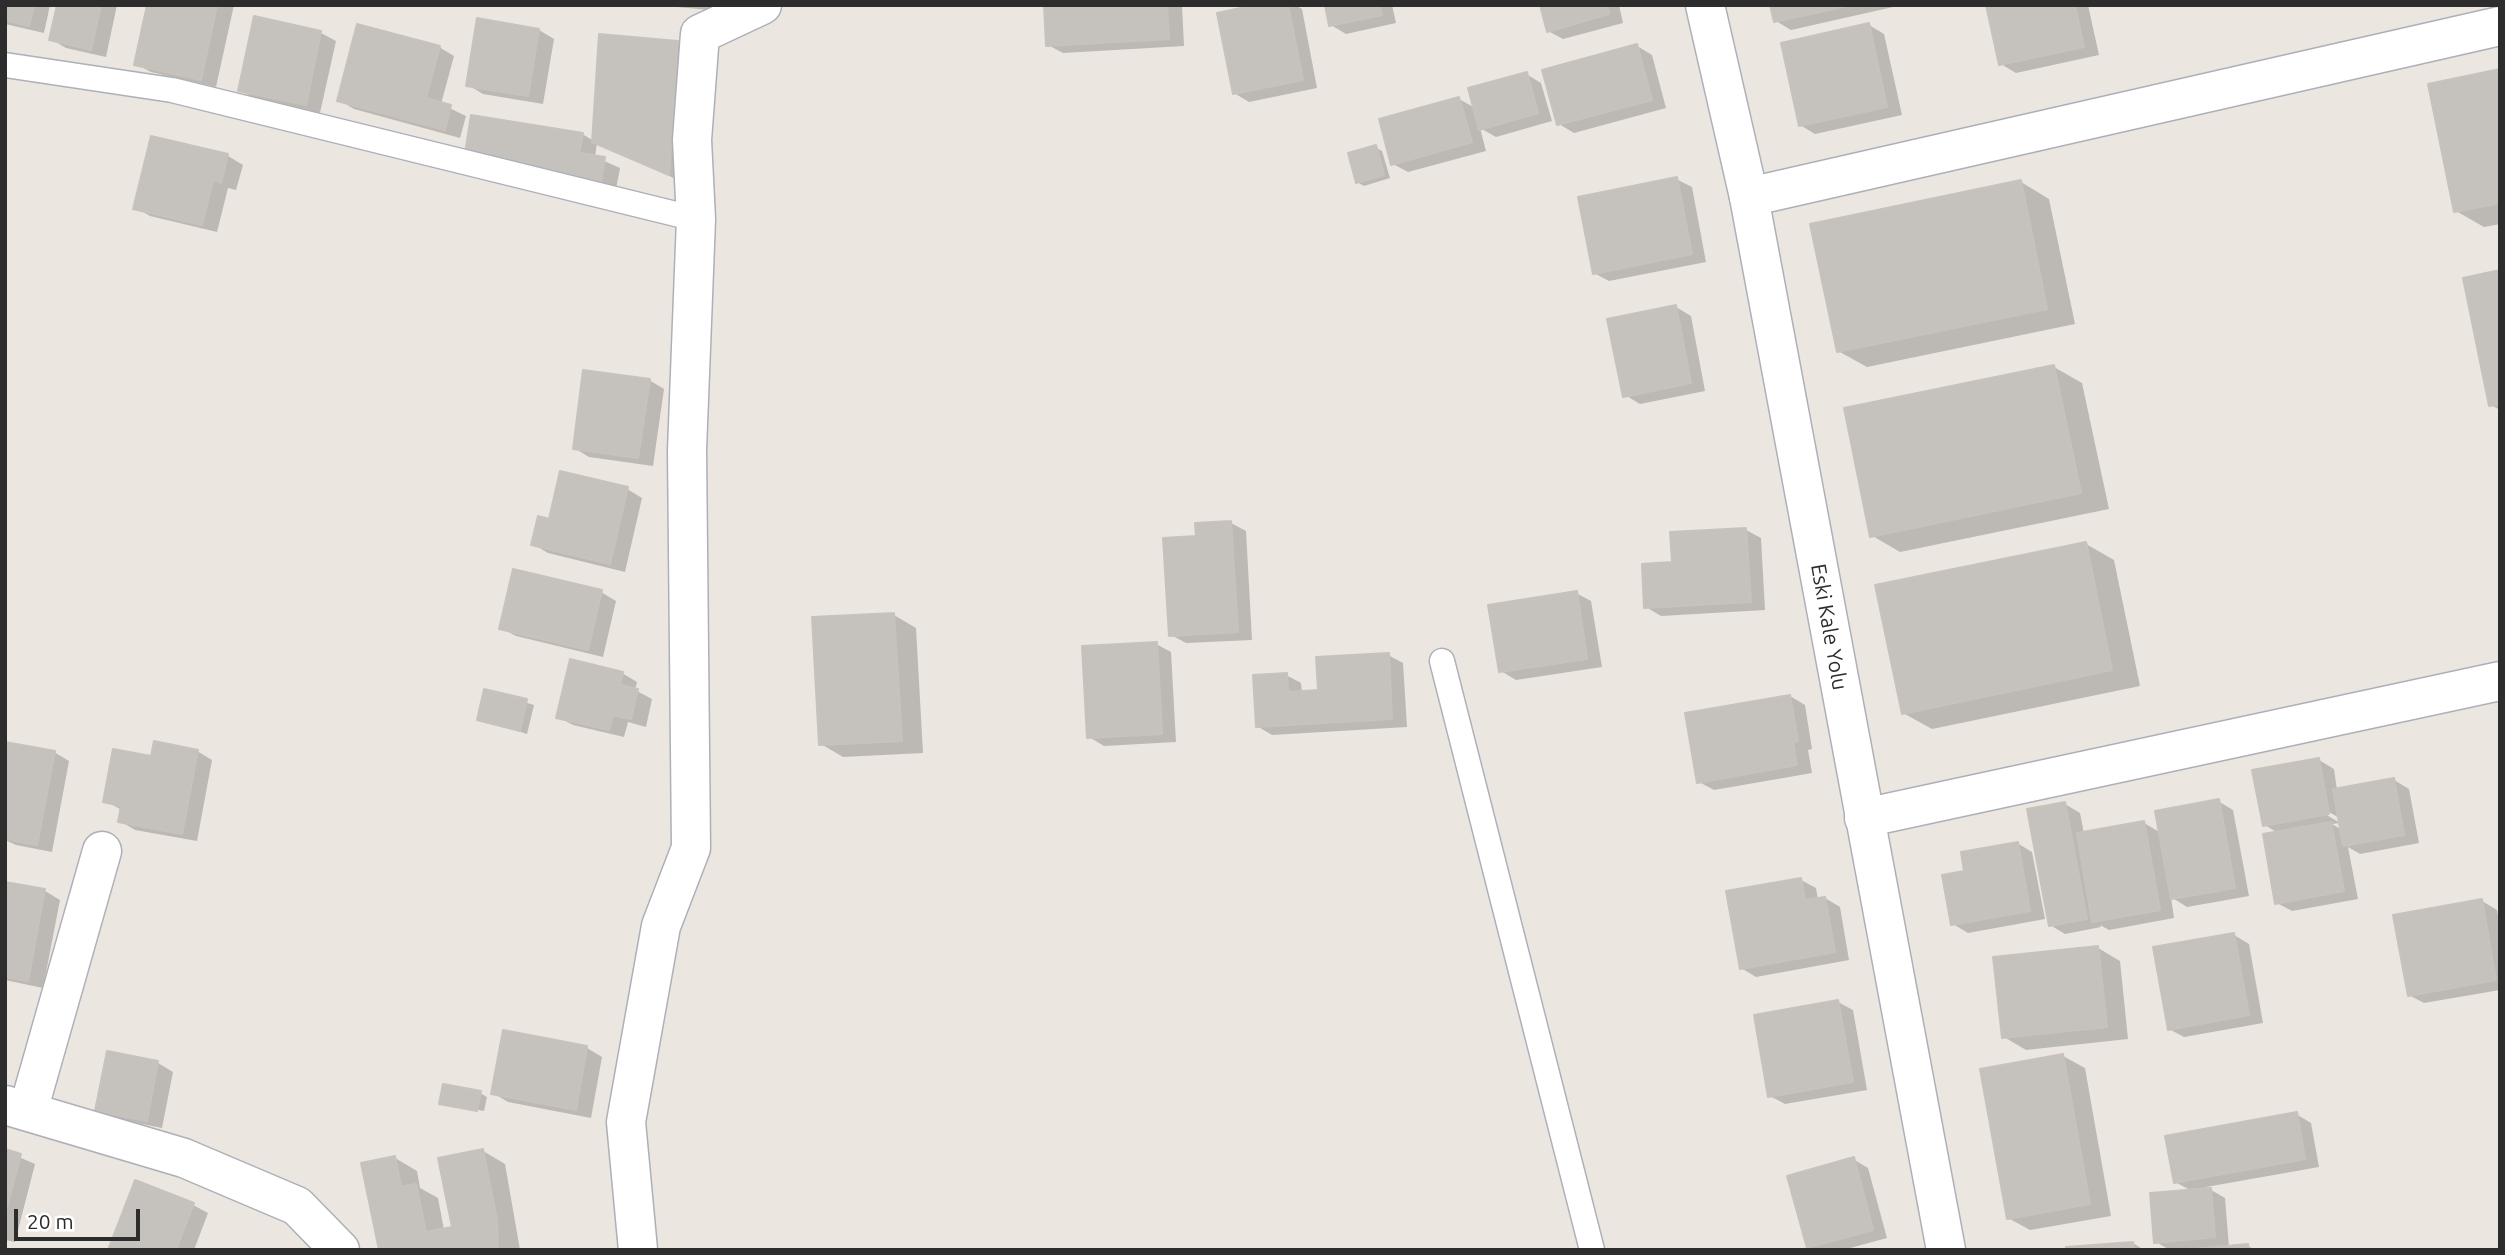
<!DOCTYPE html>
<style>
body{margin:0}
#map{position:relative;width:2505px;height:1255px;overflow:hidden;background:#ece6e1;font-family:Ubuntu,sans-serif}
canvas{display:block}
.frame{position:absolute;inset:0;border:7px solid #2d2d2d;pointer-events:none}
.scale{position:absolute;left:14px;top:1209px;width:126px;height:32px;box-sizing:border-box;border:4px solid #2d2d2d;border-top:0;padding-left:9px;font-size:21px;line-height:24px;white-space:nowrap;color:#2d2d2d;-webkit-text-stroke:5px #fff;paint-order:stroke}
</style>
<div id="map">
<canvas width="2505" height="1255"></canvas>
<div class="frame"></div>
<div class="scale">20 m</div>
</div>
<script>
const c = document.querySelector('canvas').getContext('2d');
c.lineJoin = 'round';
function fillPath(path, color) { c.fillStyle = color; c.fill(path, 'evenodd'); }
const toPath = rows => new Path2D(rows.map(r => 'M' + r).join(''));
function stroke(path, color, width, dash) { c.strokeStyle = color; c.lineWidth = width; c.lineCap = dash ? 'butt' : 'round'; c.setLineDash(dash || []); c.stroke(path); }
function label(font, color, halo, rows, align = 'center') {
  c.font = font + ' Ubuntu,sans-serif'; c.lineWidth = 6; c.setLineDash([]); c.textBaseline = 'middle'; c.strokeStyle = halo; c.fillStyle = color; for (const [text, x, y, turn = 0] of rows) {
    c.save(); c.translate(x, y); c.rotate((+turn || 0) * Math.PI / 180); c.textAlign = isNaN(turn) ? turn : align; if (halo) c.strokeText(text, 0, 0); c.fillText(text, 0, 0); c.restore();
  }
}
fillPath(toPath([
 [5,5,50,5,44,33,5,24],
 [58,5,117,5,106,57,66,48,51,39],
 [149,5,234,5,216,87,151,72,136,64],
 [656,5,730,5,730,12],
 [1045,5,1182,5,1184,46,1063,53,1048,45],
 [1264,5,1295,5,1302,9,1317,88,1249,102,1234,93],
 [1327,5,1392,5,1396,23,1346,34,1331,25],
 [1542,5,1619,5,1623,23,1563,39,1548,31],
 [1772,5,1902,5,1791,30,1776,21],
 [1988,5,2088,5,2099,55,2016,73,2001,64],
 [1869,25,1884,34,1902,115,1815,134,1800,125],
 [539,30,554,39,543,104,483,94,468,85],
 [321,33,336,41,320,113,255,99,240,90],
 [678,43,700,56,691,186,597,143,595,157,620,168,616,189,480,168,582,134,594,141],
 [1637,46,1652,55,1666,108,1574,133,1559,124],
 [439,47,454,56,441,104,466,116,460,138,354,109,339,100],
 [2500,71,2500,224,2484,227,2456,211],
 [1526,74,1541,83,1552,121,1496,137,1480,128,1486,151,1408,172,1393,164,1459,99,1475,108],
 [152,138,228,156,243,165,236,190,228,188,217,232,150,216,136,208],
 [1375,147,1382,151,1390,178,1364,186,1357,182],
 [1676,179,1692,187,1706,262,1609,281,1594,273],
 [2021,182,2049,199,2075,324,1867,367,1838,351],
 [2500,272,2500,410,2491,405],
 [1676,307,1691,316,1705,391,1640,404,1625,395],
 [2054,367,2082,383,2109,509,1900,552,1871,535],
 [649,380,664,389,653,466,589,457,574,448],
 [627,489,642,498,625,572,548,553,533,544],
 [1231,523,1246,531,1252,640,1186,643,1171,635],
 [1746,530,1761,538,1765,610,1661,616,1646,607],
 [2086,544,2114,560,2140,686,1932,729,1903,713],
 [601,592,616,601,603,657,516,636,501,628],
 [1576,593,1591,601,1602,667,1516,680,1501,671],
 [894,615,916,628,923,753,843,757,821,744],
 [1156,644,1171,652,1176,742,1104,746,1089,737],
 [1388,655,1403,663,1407,727,1272,735,1257,726,1286,675,1301,683,1302,693,1320,692],
 [622,673,637,682,635,690,652,699,646,727,628,722,624,737,573,725,558,717],
 [485,691,534,705,527,734,479,719],
 [1790,696,1805,705,1812,749,1808,750,1812,773,1714,790,1699,782],
 [5,743,54,752,69,761,52,852,16,845,5,840],
 [197,751,212,760,197,841,135,830,120,821,122,810,105,801,153,758],
 [2319,760,2334,769,2337,790,2394,780,2409,789,2419,843,2360,854,2348,847,2358,899,2292,911,2277,903,2278,833,2265,825],
 [2322,808,2341,819,2342,830,2332,824,2340,823,2320,811],
 [2218,801,2233,810,2249,896,2187,907,2171,897,2174,918,2109,930,2100,925,2101,927,2065,934,2050,925,2065,804,2080,813,2084,834,2144,823,2161,833],
 [2017,843,2032,852,2045,919,1968,933,1953,924,1966,872],
 [1801,880,1816,888,1818,900,1825,898,1840,907,1849,960,1756,977,1741,968],
 [5,883,45,891,60,900,43,988,5,980],
 [2482,901,2497,910,2500,928,2500,990,2424,1003,2409,995],
 [2234,935,2249,944,2263,1023,2184,1037,2169,1029],
 [2098,948,2120,961,2128,1039,2026,1050,2004,1037],
 [1838,1002,1853,1010,1867,1090,1785,1104,1770,1096],
 [505,1032,587,1048,602,1057,591,1118,508,1102,493,1093],
 [2063,1056,2085,1068,2111,1216,2030,1230,2008,1218],
 [158,1063,173,1072,162,1128,112,1118,97,1110],
 [480,1093,487,1097,484,1111,441,1103],
 [2296,1114,2311,1123,2319,1167,2206,1187,2225,1198,2229,1247,2248,1246,2255,1250,2170,1250,2156,1242,2192,1191,2175,1182],
 [5,1151,35,1164,15,1242,5,1240],
 [483,1151,505,1164,520,1250,380,1250,395,1158,417,1171,420,1188,438,1198,444,1230,454,1228],
 [1853,1159,1868,1168,1887,1238,1843,1250,1814,1250,1808,1246],
 [193,1205,208,1213,194,1250,110,1250],
 [2133,1243,2144,1250,2068,1250]
]), '#0003');
const building = toPath([
 [5,5,34,5,29,26,5,20,5,5],
 [57,5,101,5,91,50,49,40,57,5],
 [147,5,217,5,201,80,134,65,147,5],
 [1044,5,1167,5,1169,39,1046,46,1044,5],
 [1255,5,1288,5,1303,80,1233,94,1217,13,1255,5],
 [1325,5,1380,5,1382,15,1329,26,1325,5],
 [1540,5,1607,5,1609,14,1547,32,1540,5],
 [1770,5,1852,5,1774,22,1770,5],
 [1986,5,2075,5,2084,47,1999,65,1986,5],
 [254,16,321,31,306,105,238,91,254,16],
 [477,18,539,29,528,96,466,86,477,18],
 [1869,23,1887,107,1799,126,1781,43,1869,23],
 [357,24,440,46,426,98,451,105,445,130,337,101,357,24],
 [599,34,678,41,669,175,592,142,599,34],
 [1637,44,1652,100,1557,125,1542,70,1637,44],
 [2500,69,2500,203,2454,212,2428,84,2500,69],
 [1527,72,1538,113,1479,130,1468,88,1527,72],
 [1459,97,1472,142,1391,165,1379,119,1459,97],
 [471,115,583,133,579,153,605,157,601,182,464,160,471,115],
 [151,136,228,154,221,183,213,180,202,225,133,209,151,136],
 [1376,145,1384,175,1356,183,1348,153,1376,145],
 [1677,177,1692,254,1593,274,1578,197,1677,177],
 [2021,180,2047,309,1837,352,1810,224,2021,180],
 [2500,270,2500,404,2489,406,2463,278,2500,270],
 [1676,305,1691,383,1623,397,1607,319,1676,305],
 [2054,365,2081,493,1870,537,1844,408,2054,365],
 [583,370,650,379,638,458,573,449,583,370],
 [560,471,628,487,610,564,531,545,538,516,549,519,560,471],
 [1231,521,1238,632,1169,636,1163,538,1196,536,1195,523,1231,521],
 [1746,528,1751,602,1644,608,1642,564,1672,562,1670,532,1746,528],
 [2086,542,2112,670,1902,714,1875,585,2086,542],
 [513,569,602,590,588,650,499,629,513,569],
 [1577,591,1587,659,1499,672,1488,605,1577,591],
 [894,613,902,741,819,745,812,617,894,613],
 [1157,642,1162,734,1087,738,1082,646,1157,642],
 [1389,653,1392,719,1256,727,1253,675,1287,673,1288,692,1318,690,1316,657,1389,653],
 [570,659,623,672,620,685,638,689,631,719,613,715,609,730,556,718,570,659],
 [484,689,527,699,520,731,477,720,484,689],
 [1790,695,1798,741,1793,742,1797,765,1697,783,1685,713,1790,695],
 [154,741,198,750,182,834,118,822,121,806,103,802,113,749,151,756,154,741],
 [5,742,55,751,37,845,5,839,5,742],
 [2319,758,2329,814,2263,826,2252,770,2319,758],
 [2394,778,2404,835,2343,846,2333,789,2394,778],
 [2219,799,2235,888,2171,899,2155,811,2219,799],
 [2065,802,2087,919,2049,926,2027,809,2065,802],
 [2144,821,2160,910,2092,922,2077,833,2144,821],
 [2331,822,2344,891,2275,904,2263,834,2331,822],
 [2018,842,2030,911,1951,925,1942,875,1964,871,1961,852,2018,842],
 [1801,878,1805,900,1825,897,1835,952,1740,969,1726,891,1801,878],
 [5,882,45,889,28,981,5,977,5,882],
 [2482,899,2496,980,2408,996,2393,915,2482,899],
 [2234,933,2249,1015,2168,1030,2153,947,2234,933],
 [2098,946,2107,1027,2002,1038,1993,957,2098,946],
 [1838,1000,1853,1082,1768,1097,1754,1015,1838,1000],
 [503,1030,587,1046,576,1110,491,1094,503,1030],
 [107,1051,158,1061,147,1121,95,1111,107,1051],
 [2063,1054,2090,1204,2007,1219,1980,1069,2063,1054],
 [443,1084,481,1091,477,1111,439,1104,443,1084],
 [2297,1112,2305,1159,2174,1183,2165,1136,2297,1112],
 [5,1149,21,1154,5,1214,5,1149],
 [483,1149,497,1220,498,1250,379,1250,361,1163,395,1156,401,1187,416,1184,426,1232,452,1227,438,1158,483,1149],
 [1854,1157,1873,1230,1807,1248,1787,1176,1854,1157],
 [135,1180,194,1203,176,1250,108,1250,135,1180],
 [2211,1188,2215,1237,2154,1243,2150,1193,2211,1188],
 [2133,1242,2134,1250,2066,1250,2066,1247,2133,1242],
 [2248,1244,2249,1250,2195,1250,2195,1249,2248,1244]
]);
fillPath(building, '#c5c1bc');
stroke(building, '#c8c2ba', 2);
const service = toPath([
 [5,65,172,90,696,219],
 [1442,661,1592,1250]
]);
const minor = toPath([
 [1749,197,2500,26],
 [1864,818,2500,681],
 [5,1105,184,1158,297,1206,340,1250],
 [28,1111,102,851],
 [638,1250,626,1122,661,926,691,848,687,450,696,219,692,140,700,34,762,5]
]);
const tertiary = toPath([
 [1705,5,1749,197,1946,1250]
]);
stroke(service, '#adb0b7', 27);
stroke(minor, '#adb0b7', 41);
stroke(tertiary, '#adb0b7', 41);
stroke(service, '#fff', 24);
stroke(minor, '#fff', 38);
stroke(tertiary, '#fff', 38);
label('21px', '#2d2d2d', '#fff', [
 ["Eski Kale Yolu",1829,627,80]
]);
</script>
